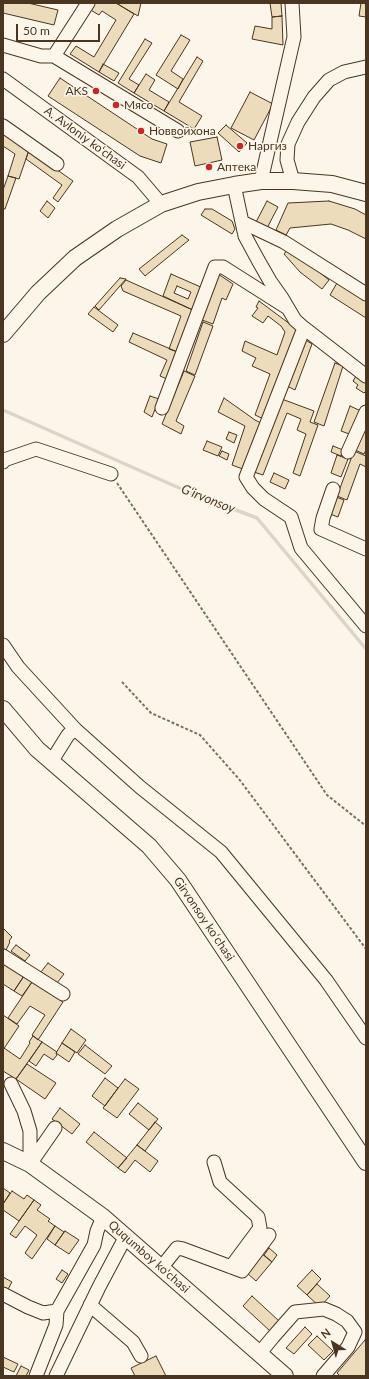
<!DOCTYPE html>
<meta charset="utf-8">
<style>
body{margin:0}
#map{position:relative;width:369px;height:1379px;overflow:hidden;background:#fbf6e9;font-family:Lato,sans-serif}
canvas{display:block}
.frame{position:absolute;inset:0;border:4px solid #4a3520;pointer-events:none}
.north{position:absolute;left:313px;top:1323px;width:40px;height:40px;-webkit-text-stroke:3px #fbf6e9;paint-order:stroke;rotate:323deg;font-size:11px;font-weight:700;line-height:16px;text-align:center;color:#4a3520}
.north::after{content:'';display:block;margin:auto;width:14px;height:18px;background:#4a3520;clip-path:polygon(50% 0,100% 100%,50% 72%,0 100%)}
.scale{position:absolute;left:16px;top:24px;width:84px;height:18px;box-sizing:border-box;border:2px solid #4a3520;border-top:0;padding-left:5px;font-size:12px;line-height:14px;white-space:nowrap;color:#4a3520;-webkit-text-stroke:3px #fbf6e9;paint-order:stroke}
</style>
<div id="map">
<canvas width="369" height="1379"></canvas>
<div class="frame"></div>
<div class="north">N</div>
<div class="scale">50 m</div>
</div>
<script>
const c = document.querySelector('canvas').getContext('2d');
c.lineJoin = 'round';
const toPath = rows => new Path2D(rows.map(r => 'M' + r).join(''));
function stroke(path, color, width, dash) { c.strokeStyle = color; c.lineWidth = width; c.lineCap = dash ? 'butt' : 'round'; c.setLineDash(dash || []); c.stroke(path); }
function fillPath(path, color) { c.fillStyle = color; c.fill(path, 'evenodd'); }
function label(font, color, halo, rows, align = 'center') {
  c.font = font + ' Lato,sans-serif'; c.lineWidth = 3; c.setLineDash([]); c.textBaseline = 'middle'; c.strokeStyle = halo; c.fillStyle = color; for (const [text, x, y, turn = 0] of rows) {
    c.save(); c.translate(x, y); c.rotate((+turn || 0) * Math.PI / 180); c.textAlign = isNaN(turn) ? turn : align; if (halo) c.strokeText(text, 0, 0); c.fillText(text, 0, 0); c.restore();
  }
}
stroke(toPath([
 [3,410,186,491,257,518,366,649]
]), '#dcd4c6', 3.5);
const building = toPath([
 [3,3,28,3,58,10,54,25,3,13,3,3],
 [92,3,116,3,134,14,99,72,70,54,76,46,94,57,116,20,102,11,99,15,89,9,92,3],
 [116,3,141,3,138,16,116,3],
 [270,3,281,3,282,16,272,17,270,3],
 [361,3,366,3,366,17,359,16,361,3],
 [282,16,283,45,252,39,255,26,272,29,272,17,282,16],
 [181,35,190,40,171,71,183,79,178,89,156,75,181,35],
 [145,39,152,43,129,79,139,85,134,93,118,83,145,39],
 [197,57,203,61,179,102,202,116,194,129,164,111,197,57],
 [103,64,119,73,114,81,99,72,103,64],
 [146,74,155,80,149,90,169,102,164,111,134,93,146,74],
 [60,78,152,139,167,144,161,163,140,156,48,96,60,78],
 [250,92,273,104,254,140,231,128,250,92],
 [226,125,247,143,239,152,218,133,226,125],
 [3,131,29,150,19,179,8,176,15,154,3,146,3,131],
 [217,137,222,160,195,166,190,142,217,137],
 [29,150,73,181,58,202,53,198,62,185,26,159,29,150],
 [8,176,16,178,5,209,3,209,3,190,8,176],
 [47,201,55,208,48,218,40,211,47,201],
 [267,201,278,207,266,230,255,224,267,201],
 [329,201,355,209,366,215,366,239,348,230,331,224,290,228,286,235,276,230,288,203,329,201],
 [205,209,212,209,232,221,235,229,232,234,201,215,205,209],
 [182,235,189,240,145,276,139,269,182,235],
 [289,248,329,280,322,289,300,272,284,254,289,248],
 [171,274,203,288,195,311,163,296,171,274],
 [177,286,191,292,188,299,174,293,177,286],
 [218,274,233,284,226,300,222,298,213,324,202,320,218,274],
 [120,278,126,279,99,310,95,306,120,278],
 [126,280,195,311,180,353,169,349,181,316,123,291,121,286,126,280],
 [337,283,366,301,366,318,330,295,337,283],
 [259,301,302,333,266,420,255,415,270,374,252,366,256,358,242,351,245,341,277,355,285,332,281,326,268,316,263,323,252,316,258,308,256,307,259,301],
 [94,307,118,325,113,332,88,314,94,307],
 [203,322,213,326,195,375,186,371,203,322],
 [133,333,180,353,169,380,160,376,167,360,129,342,133,333],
 [304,339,312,344,295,390,287,386,304,339],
 [335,363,343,366,324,426,314,422,335,363],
 [184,371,195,376,176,421,184,426,181,434,162,424,184,371],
 [358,373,366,378,366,391,364,393,356,388,358,385,353,381,358,373],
 [150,396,159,399,152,417,144,412,150,396],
 [224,398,255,420,265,425,248,471,232,465,245,426,218,412,224,398],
 [279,398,314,411,310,422,318,425,300,476,293,473,306,434,297,430,301,419,287,413,263,475,251,471,279,398],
 [350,406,361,411,352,435,341,431,350,406],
 [366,420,366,450,364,454,355,450,366,420],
 [229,432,237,435,234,443,226,439,229,432],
 [207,441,222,447,218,456,203,450,207,441],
 [333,446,343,450,341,456,331,452,333,446],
 [222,451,229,454,227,460,219,456,222,451],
 [354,451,366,456,366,467,360,464,347,500,337,496,354,451],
 [337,455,348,459,341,477,331,473,337,455],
 [274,473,289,480,285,489,270,482,274,473],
 [336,497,344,500,338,517,330,514,336,497],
 [3,928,12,937,9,941,10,942,6,950,3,948,3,928],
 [16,945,30,955,25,961,11,951,16,945],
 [3,963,24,976,14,991,3,984,3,963],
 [48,963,64,974,57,983,41,972,48,963],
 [24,976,32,982,22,996,14,991,24,976],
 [32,982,63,1002,38,1040,32,1035,45,1015,30,1006,17,1024,8,1018,32,982],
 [3,1015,19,1026,3,1050,3,1015],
 [71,1029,86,1040,77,1053,62,1043,71,1029],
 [33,1036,42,1042,16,1079,3,1071,3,1050,4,1048,20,1059,30,1043,29,1042,33,1036],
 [42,1042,57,1052,56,1053,57,1055,53,1060,44,1054,36,1066,29,1061,42,1042],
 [62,1043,75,1052,69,1062,56,1053,62,1043],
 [85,1045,112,1066,105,1074,78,1054,85,1045],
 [27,1064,56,1083,45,1099,16,1079,27,1064],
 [105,1078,118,1088,105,1106,92,1096,105,1078],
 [125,1079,139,1089,117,1118,103,1108,125,1079],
 [138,1103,158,1119,149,1130,129,1114,138,1103],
 [60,1108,80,1124,72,1134,52,1119,60,1108],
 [155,1122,162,1128,145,1151,137,1145,155,1122],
 [94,1132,127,1158,118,1168,86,1142,94,1132],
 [137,1145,158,1161,150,1172,135,1160,125,1173,118,1168,137,1145],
 [3,1188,10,1193,3,1204,3,1188],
 [12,1191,24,1199,27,1195,34,1200,19,1221,3,1210,3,1204,12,1191],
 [34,1200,41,1205,37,1210,50,1219,48,1221,55,1226,32,1259,25,1253,37,1235,25,1226,16,1238,10,1234,34,1200],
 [55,1226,64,1232,55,1245,47,1239,55,1226],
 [65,1231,79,1240,69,1254,55,1245,65,1231],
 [269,1248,277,1255,272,1262,264,1255,269,1248],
 [262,1254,272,1262,256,1281,247,1273,262,1254],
 [62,1270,68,1274,62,1283,56,1279,62,1270],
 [312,1270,321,1279,307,1295,297,1286,312,1270],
 [3,1277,12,1282,7,1291,3,1288,3,1277],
 [317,1284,330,1296,320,1307,307,1295,317,1284],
 [252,1296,279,1321,270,1331,243,1306,252,1296],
 [305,1327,312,1334,294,1354,286,1348,305,1327],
 [317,1336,333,1351,324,1360,308,1345,317,1336],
 [365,1340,366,1341,366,1376,340,1376,337,1373,365,1340],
 [156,1356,166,1376,135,1376,131,1368,156,1356],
 [3,1357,18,1364,14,1372,3,1367,3,1357],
 [21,1366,29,1370,26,1376,16,1376,21,1366]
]);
fillPath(building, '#ecdcbc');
stroke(building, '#4a3520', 1);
const minor = toPath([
 [88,3,54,56,178,131],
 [3,45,41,56,54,56],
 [3,79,138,177,161,204],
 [3,126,57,164],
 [261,181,294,37,292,3],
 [293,181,287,160,288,144,298,122,314,97,329,80,344,72,366,67],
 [234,185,245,236,258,260,270,281,282,298,295,320,304,328,246,477,253,488,264,499,291,517,301,548,366,626],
 [242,222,284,242,366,294],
 [304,328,366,376],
 [162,408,215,267,223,267,286,307],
 [348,452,366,412],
 [3,462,4,460,36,449,111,474],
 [333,489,323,518,321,529,366,549],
 [3,645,18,667,75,729],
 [51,762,68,735,75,729,140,787,221,852,326,980,366,1038],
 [3,956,63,994],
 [11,1084,24,1111,30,1131,30,1164],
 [214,1162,220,1182,258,1217,260,1228,231,1267],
 [30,1164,55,1128],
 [161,1268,177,1248,183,1249,242,1271,269,1235],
 [3,1294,28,1307,43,1313,57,1311,94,1245,97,1231,103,1217],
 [90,1305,133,1342,141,1356],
 [259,1354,273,1337,295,1312,324,1309,336,1314,347,1321,355,1332,348,1347,323,1376],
 [36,1376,56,1325,57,1311],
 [56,1376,99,1287,126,1236]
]);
const major = toPath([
 [3,334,38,293,75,258,117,229,161,204,198,192,234,185,261,181,293,181,332,184,366,193],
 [3,709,37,749,149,846,178,880,366,1162],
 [3,1151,30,1164,103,1217,285,1376]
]);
stroke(minor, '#4a3520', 15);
stroke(major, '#4a3520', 18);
stroke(toPath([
 [117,483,327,795,366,826],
 [122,682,151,713,200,735,239,779,366,949]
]), '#7f6f5c', 2, [3, 2]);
stroke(minor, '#fbf6e9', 13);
stroke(major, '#fbf6e9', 16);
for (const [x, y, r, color] of [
 [96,91,4,"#c62828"],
 [116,105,4,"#c62828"],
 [141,131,4,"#c62828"],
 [240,146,4,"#c62828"],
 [209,167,4,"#c62828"]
]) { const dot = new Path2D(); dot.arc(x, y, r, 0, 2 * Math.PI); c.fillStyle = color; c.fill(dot); stroke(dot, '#fbf6e9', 1.5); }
label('12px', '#4a3520', '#fbf6e9', [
 ["AKS",88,91,"right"],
 ["Мясо",124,105],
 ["Новвойхона",149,131],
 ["Наргиз",248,146],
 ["Аптека",217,167]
], 'left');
label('12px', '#4a3520', '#fbf6e9', [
 ["A. Avloniy ko‘chasi",85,138,36],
 ["Girvonsoy koʻchasi",204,919,56],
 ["Ququmboy ko'chasi",149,1257,41]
]);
label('italic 13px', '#4a3520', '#fbf6e9', [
 ["G‘irvonsoy",208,499,22]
]);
</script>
